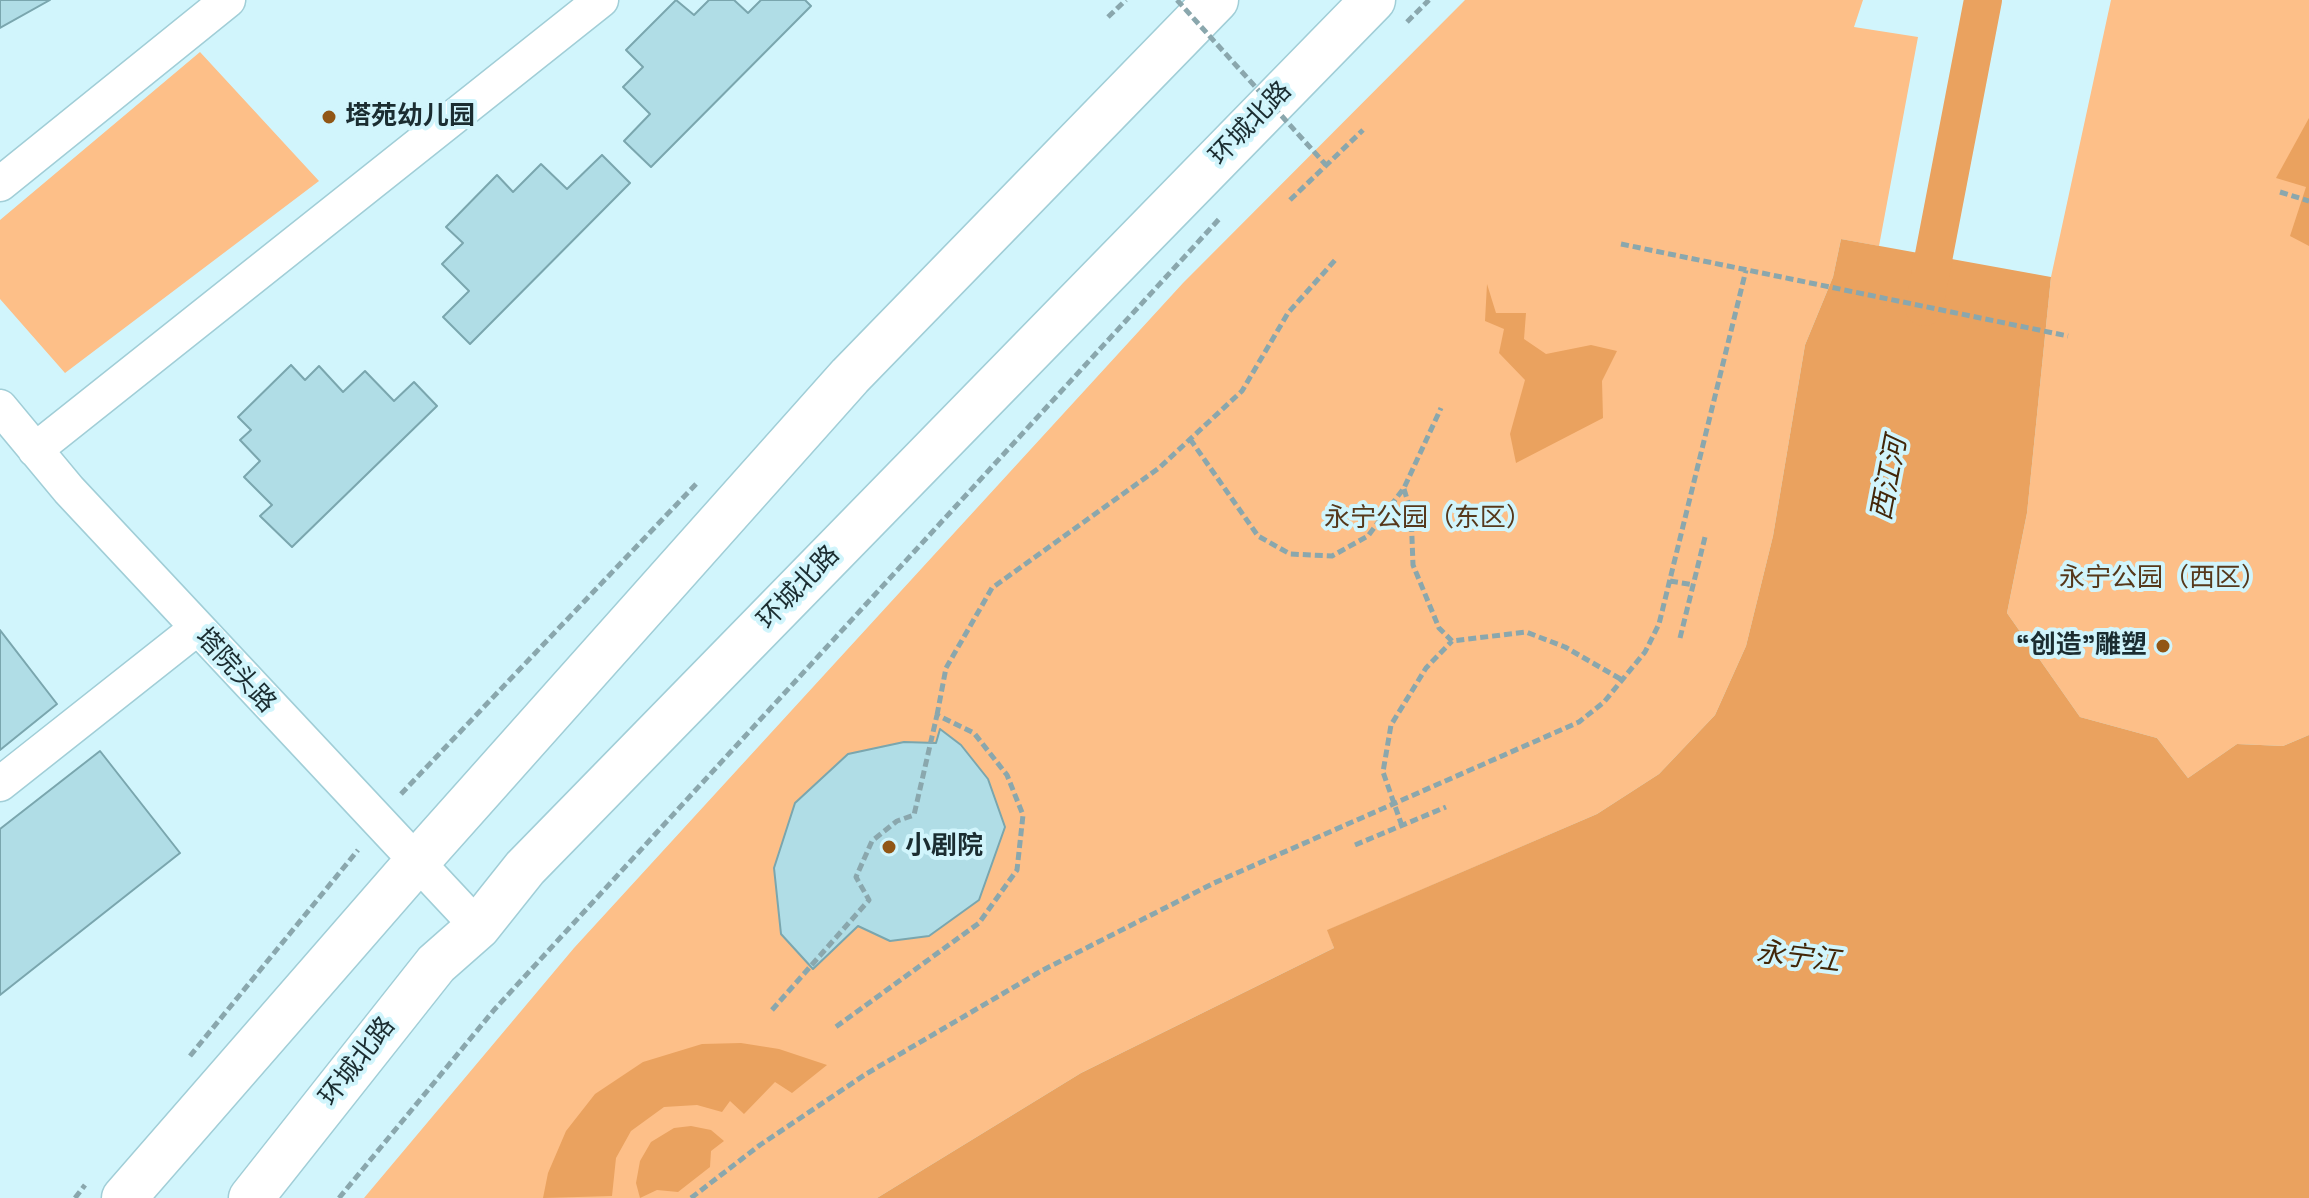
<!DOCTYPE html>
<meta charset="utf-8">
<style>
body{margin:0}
canvas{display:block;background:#d1f5fc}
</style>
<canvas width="2309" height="1198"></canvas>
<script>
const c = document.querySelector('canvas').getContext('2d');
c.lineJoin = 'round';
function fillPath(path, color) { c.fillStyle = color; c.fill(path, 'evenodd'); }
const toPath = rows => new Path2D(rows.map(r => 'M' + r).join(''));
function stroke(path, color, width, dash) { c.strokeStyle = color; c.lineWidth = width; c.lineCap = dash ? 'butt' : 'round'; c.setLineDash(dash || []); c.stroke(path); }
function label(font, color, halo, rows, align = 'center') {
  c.font = font + ' "Space Grotesk","Noto Sans SC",sans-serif'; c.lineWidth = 8; c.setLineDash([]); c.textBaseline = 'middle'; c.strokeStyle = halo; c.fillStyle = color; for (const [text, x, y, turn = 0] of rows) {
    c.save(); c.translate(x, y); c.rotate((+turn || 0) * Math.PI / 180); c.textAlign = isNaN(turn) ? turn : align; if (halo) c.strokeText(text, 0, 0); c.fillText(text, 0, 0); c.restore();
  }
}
fillPath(toPath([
 [1465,0,1863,0,1854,27,1918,37,1879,246,1841,239,1833,277,1805,345,1773,536,1746,646,1715,715,1659,774,1597,814,1328,930,1334,948,1081,1073,877,1198,364,1198,574,948,1183,283],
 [2111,0,2309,0,2309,735,2283,746,2237,744,2188,778,2157,738,2080,717,2007,613,2027,513,2051,277],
 [200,52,319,181,65,373,0,299,0,220]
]), '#fdbf88');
fillPath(toPath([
 [2309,118,2309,246,2290,236,2306,187,2276,178],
 [1841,239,2051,277,2027,513,2007,613,2080,717,2157,738,2188,778,2237,744,2283,746,2309,735,2309,1198,877,1198,1081,1073,1334,948,1327,930,1597,814,1659,774,1715,715,1746,646,1773,536,1805,345,1833,277],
 [1487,284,1496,313,1526,313,1524,339,1546,354,1591,345,1617,351,1602,381,1603,418,1516,463,1510,434,1525,380,1499,353,1504,329,1485,321],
 [741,1043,779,1049,827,1065,792,1093,775,1082,744,1114,730,1101,722,1112,697,1105,664,1107,631,1131,616,1158,612,1196,543,1198,548,1173,566,1131,595,1094,643,1062,702,1044],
 [691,1126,711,1130,724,1141,711,1151,710,1167,678,1192,657,1190,640,1198,636,1183,640,1161,651,1142,674,1128]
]), '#eaa25f');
stroke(toPath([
 [1924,307,1983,0]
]), '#eaa25f', 38);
const building = toPath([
 [0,0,50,0,0,28,0,0],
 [676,0,694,15,709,0,734,0,748,13,761,0,805,0,811,6,651,167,624,141,650,114,623,87,643,67,626,50,676,0],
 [602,155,630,183,470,344,443,317,469,291,442,264,463,243,446,227,497,175,513,192,541,164,567,189,602,155],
 [291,365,305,380,319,366,343,392,365,371,394,401,414,382,437,406,292,547,260,516,272,505,244,477,260,461,240,440,251,430,238,417,291,365],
 [0,630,57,704,0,750,0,630],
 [940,729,961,745,988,779,1005,827,979,900,929,936,890,941,858,926,813,969,781,934,774,868,795,803,848,754,904,742,936,743,940,729],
 [100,751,180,853,0,995,0,829,100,751]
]);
fillPath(building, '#b0dde6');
stroke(building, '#7aa6ae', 2);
const minor = toPath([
 [0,184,228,0],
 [0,407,69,490,478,927],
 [35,450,601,0],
 [0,784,196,629]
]);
const major = toPath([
 [124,1198,415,864,850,376,1216,0],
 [251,1198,436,964,478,927,525,868,1373,0]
]);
stroke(minor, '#a1ced7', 37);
stroke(major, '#a1ced7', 47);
stroke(toPath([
 [1108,17,1126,0],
 [1407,22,1429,0],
 [2280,192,2309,201],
 [1290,200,1363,130],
 [1621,244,2068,336],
 [1190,439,1258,536,1290,554,1332,556,1368,536,1404,488,1441,408],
 [1404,489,1411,512,1413,565,1439,628,1452,641,1526,632,1565,647,1624,681],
 [1670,581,1694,585],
 [1680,638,1705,537],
 [937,715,946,668,992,588,1159,468,1242,391,1288,313,1336,259],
 [401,794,697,483],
 [1402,826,1383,772,1391,725,1426,668,1452,641],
 [1355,845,1446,807],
 [772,1010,869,900,856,877,872,841,897,821,914,815,937,715,974,733,1007,775,1023,815,1017,870,979,923,833,1029],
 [190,1056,358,850],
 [75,1198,85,1185],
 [339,1198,494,1010,1221,217],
 [691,1198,760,1145,866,1074,1043,970,1214,883,1579,722,1604,702,1645,652,1659,624,1746,270]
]), '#8aa7ad', 5, [8, 4]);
stroke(minor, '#fff', 34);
stroke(major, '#fff', 44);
stroke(toPath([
 [1177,0,1326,165]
]), '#8aa7ad', 5, [8, 4]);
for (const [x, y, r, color] of [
 [329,117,8,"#915615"],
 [2163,646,8,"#915615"],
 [889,847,8,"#915615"]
]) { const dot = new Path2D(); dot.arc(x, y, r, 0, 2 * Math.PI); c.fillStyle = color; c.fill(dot); stroke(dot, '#d1f5fc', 3); }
label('bold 26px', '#1b2d31', '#d1f5fc', [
 ["塔苑幼儿园",345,117],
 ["“创造”雕塑",2147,646,"right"],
 ["小剧院",905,847]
], 'left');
label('26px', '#1b2d31', '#d1f5fc', [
 ["环城北路",1251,124,-46],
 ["环城北路",799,588,-46],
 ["塔院头路",235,671,47],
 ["环城北路",358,1062,-52]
]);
label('26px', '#56381b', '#d1f5fc', [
 ["永宁公园（东区）",1428,519],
 ["永宁公园（西区）",2163,579]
]);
label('italic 28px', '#422608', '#d1f5fc', [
 ["西江河",1890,479,-79],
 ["永宁江",1798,958,7]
]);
</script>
